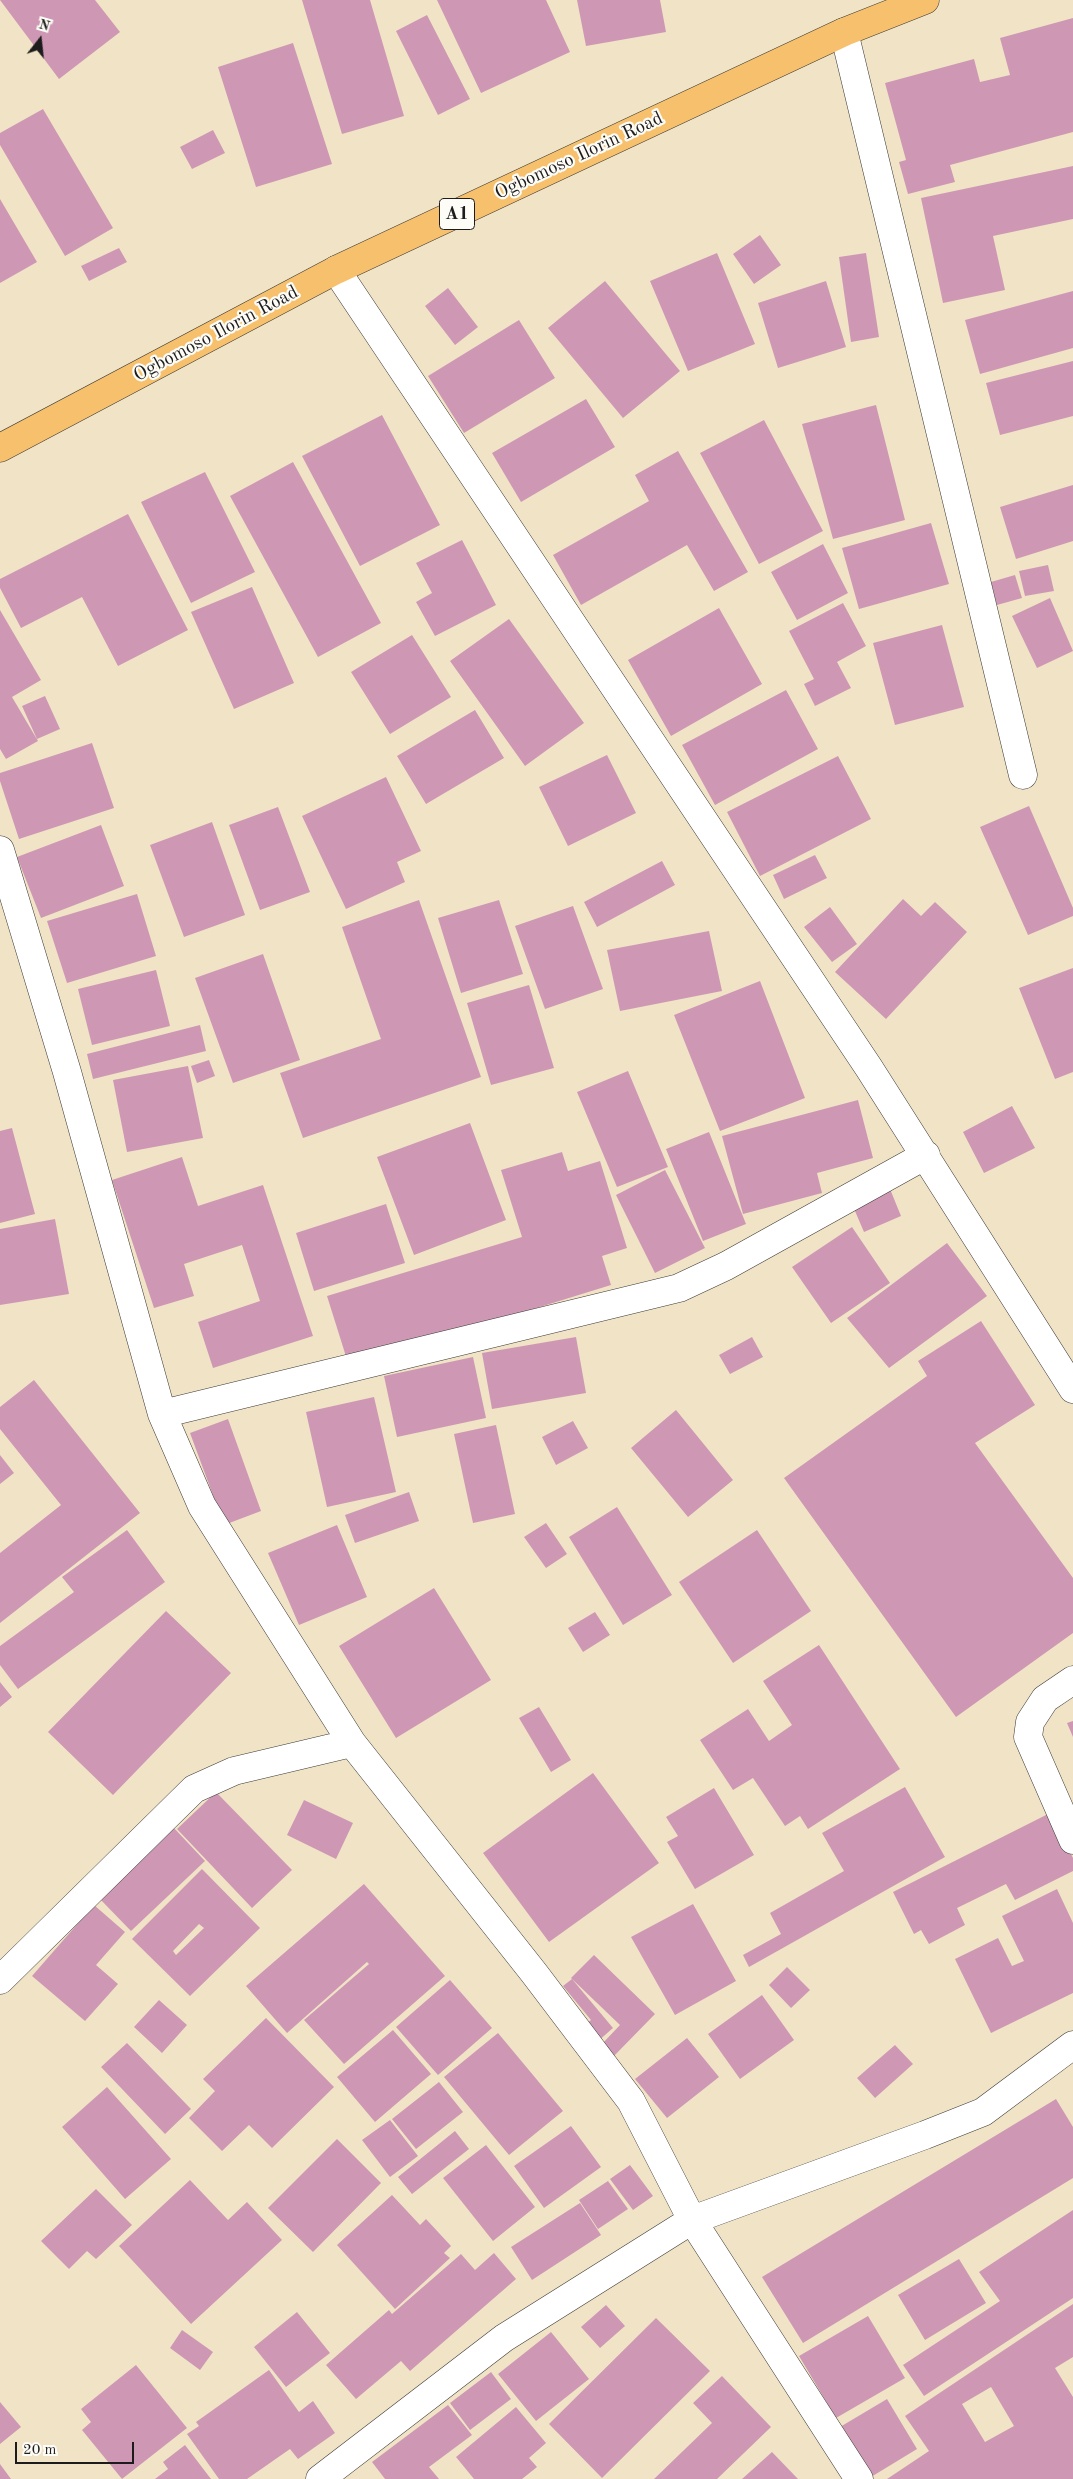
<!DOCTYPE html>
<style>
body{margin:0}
#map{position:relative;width:1073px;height:2479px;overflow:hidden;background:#f1e3c6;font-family:"Old Standard TT",serif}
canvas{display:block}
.north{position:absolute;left:15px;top:15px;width:50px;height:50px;-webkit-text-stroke:4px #fdfcf7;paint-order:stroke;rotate:16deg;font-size:14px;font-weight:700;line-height:20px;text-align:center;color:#1c1c1c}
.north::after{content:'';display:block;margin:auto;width:18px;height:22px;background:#1c1c1c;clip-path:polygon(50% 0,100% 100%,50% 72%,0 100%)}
.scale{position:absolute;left:15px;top:2442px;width:119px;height:22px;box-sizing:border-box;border:2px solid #1c1c1c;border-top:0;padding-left:6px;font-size:15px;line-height:18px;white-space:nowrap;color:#1c1c1c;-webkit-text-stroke:4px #fdfcf7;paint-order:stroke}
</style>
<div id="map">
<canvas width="1073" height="2479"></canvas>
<div class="north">N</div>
<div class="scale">20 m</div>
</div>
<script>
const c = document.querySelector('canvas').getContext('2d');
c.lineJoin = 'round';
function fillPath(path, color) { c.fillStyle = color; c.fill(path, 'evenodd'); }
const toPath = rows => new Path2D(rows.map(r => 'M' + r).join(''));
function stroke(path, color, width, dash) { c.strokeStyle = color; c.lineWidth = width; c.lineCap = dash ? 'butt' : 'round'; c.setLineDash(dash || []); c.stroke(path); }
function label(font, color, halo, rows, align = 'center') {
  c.font = font + ' "Old Standard TT",serif'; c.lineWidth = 4.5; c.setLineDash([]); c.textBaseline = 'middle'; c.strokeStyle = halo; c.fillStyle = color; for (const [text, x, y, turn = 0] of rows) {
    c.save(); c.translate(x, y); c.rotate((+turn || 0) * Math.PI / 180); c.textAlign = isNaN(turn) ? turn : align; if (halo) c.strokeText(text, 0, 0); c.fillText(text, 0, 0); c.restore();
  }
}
fillPath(toPath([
 [0,0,95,0,120,32,59,79],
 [302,0,370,0,404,116,342,134],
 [437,0,546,0,570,52,481,93],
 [577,0,660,0,666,32,586,46],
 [427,15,470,99,438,115,396,31],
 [1073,18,1073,132,950,165,955,182,908,194,899,162,906,160,885,83,974,59,980,82,1010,75,1000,38],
 [293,43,332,164,256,187,218,67],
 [43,109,113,228,65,256,0,145,0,133],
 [213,130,225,153,192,169,180,147],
 [1073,166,1073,219,993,236,1005,290,943,303,921,198],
 [0,199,37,262,0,283],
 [760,235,781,265,754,284,733,254],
 [119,248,127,262,89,281,81,266],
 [717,253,755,344,688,371,650,281],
 [866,253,879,337,851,342,839,257],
 [605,281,680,371,623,418,548,328],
 [826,281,846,347,778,368,758,303],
 [448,288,478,327,455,345,425,306],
 [1073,291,1073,348,980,374,965,320],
 [519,320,555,378,464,433,428,376],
 [1073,361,1073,416,1000,435,986,383],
 [586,399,615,447,521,502,492,453],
 [876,405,905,520,833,539,802,424],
 [382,415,440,525,360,566,302,456],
 [764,420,823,531,759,564,700,453],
 [678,451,748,572,714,591,687,545,581,605,553,555,649,501,635,475],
 [293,462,381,623,318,657,230,496],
 [205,472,255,572,191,603,141,502],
 [1073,485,1073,541,1016,559,1000,507],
 [128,514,188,630,118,666,82,597,21,628,0,588,0,579],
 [931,523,949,584,859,609,842,548],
 [462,540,496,605,435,636,416,602,432,593,416,563],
 [823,544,848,593,797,620,771,572],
 [1048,565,1054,591,1025,596,1019,571],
 [1015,575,1022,598,997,605,991,582],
 [252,587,294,683,234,709,191,612],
 [1050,598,1073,651,1037,668,1012,616],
 [843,603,866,646,837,662,851,688,815,706,804,684,814,679,789,631],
 [719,608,762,684,671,736,628,660],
 [0,610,41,680,12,697,38,741,6,759,0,749],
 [509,619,584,723,525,766,450,661],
 [942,625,964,707,895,725,873,643],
 [412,635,451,697,390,734,351,672],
 [786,690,818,749,715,805,682,745],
 [45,696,60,729,37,739,22,706],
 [475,710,504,758,426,804,397,756],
 [92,743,114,808,19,839,0,781,0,773],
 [607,755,636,813,568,846,539,787],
 [838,756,871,819,760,876,727,812],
 [386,777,421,851,397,862,405,882,346,909,302,816],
 [1029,806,1073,908,1073,916,1028,935,980,827],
 [278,807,310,892,260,910,229,825],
 [212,822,245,915,184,937,150,845],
 [101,825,124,886,41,918,17,857],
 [815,855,827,878,784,899,773,875],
 [662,861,675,885,597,927,584,902],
 [137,894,156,956,67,983,47,921],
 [903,899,921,916,935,902,967,932,886,1019,835,972],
 [419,900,481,1077,303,1138,280,1073,381,1039,342,927],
 [499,900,523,974,461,993,438,918],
 [573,906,603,989,545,1009,515,926],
 [830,907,857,944,832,962,804,927],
 [709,931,722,991,620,1011,607,950],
 [263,954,300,1060,233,1083,195,978],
 [1073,968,1073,1072,1055,1079,1019,988],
 [156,970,170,1026,92,1045,78,989],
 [760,981,805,1098,720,1131,674,1015],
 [529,985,554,1068,491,1085,467,1003],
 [200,1025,206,1051,93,1079,87,1054],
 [209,1060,215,1076,197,1083,191,1066],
 [188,1066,203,1138,127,1152,113,1080],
 [628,1071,668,1167,617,1187,577,1092],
 [858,1100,873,1158,817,1173,822,1193,743,1214,722,1136],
 [1012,1106,1035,1148,984,1173,963,1132],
 [470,1123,506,1220,414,1255,377,1157],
 [12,1128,35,1214,0,1223,0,1131],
 [709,1132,746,1224,703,1241,666,1149],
 [562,1152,568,1171,600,1161,627,1248,602,1256,611,1285,349,1366,327,1296,522,1237,501,1170],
 [182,1157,198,1206,263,1185,313,1336,213,1368,198,1322,260,1301,242,1245,184,1264,194,1296,154,1308,112,1180],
 [665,1170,705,1248,655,1273,616,1195],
 [890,1189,901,1216,864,1232,852,1204],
 [386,1204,405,1263,314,1291,296,1233],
 [55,1219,69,1294,0,1305,0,1229],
 [852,1227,890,1283,831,1323,792,1267],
 [947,1243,987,1296,889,1368,847,1318],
 [981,1321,1035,1405,975,1443,1073,1578,1073,1633,956,1717,784,1478,927,1376,918,1361],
 [576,1337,586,1393,492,1409,482,1353],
 [752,1337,763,1357,730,1374,719,1355],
 [473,1357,486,1418,397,1437,384,1376],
 [34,1380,140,1513,0,1623,0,1553,61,1505,0,1429,0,1407],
 [374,1397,396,1492,327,1507,306,1412],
 [676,1410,733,1480,688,1517,631,1448],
 [228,1419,261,1511,224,1525,190,1433],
 [573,1421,588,1448,556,1465,542,1437],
 [496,1425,515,1514,473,1523,454,1434],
 [0,1455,14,1473,0,1484],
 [409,1492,419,1521,355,1543,345,1515],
 [617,1507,672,1595,623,1625,569,1537],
 [546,1523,567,1554,546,1568,524,1537],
 [337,1525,367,1597,299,1625,268,1553],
 [127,1530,165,1582,18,1689,0,1665,0,1646,74,1592,62,1577],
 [757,1530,811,1611,733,1663,679,1582],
 [434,1588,491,1680,396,1738,339,1646],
 [166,1611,231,1673,113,1795,48,1732],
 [595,1612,610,1635,583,1652,568,1628],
 [819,1645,900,1769,808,1829,800,1816,785,1826,753,1778,733,1790,700,1740,748,1709,769,1741,792,1725,763,1681],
 [0,1682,12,1697,0,1707],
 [539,1707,571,1760,551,1772,519,1718],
 [1073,1721,1073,1737,1067,1723],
 [593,1773,659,1863,549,1942,483,1853],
 [905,1787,945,1857,749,1967,743,1955,781,1934,770,1913,844,1871,822,1833],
 [714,1788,754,1855,695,1889,667,1842,678,1836,666,1817],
 [216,1792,292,1870,252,1908,177,1829],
 [304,1800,353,1823,336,1859,287,1835],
 [1050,1813,1073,1858,1073,1871,1015,1900,1006,1884,957,1908,965,1925,929,1944,921,1930,914,1934,893,1892],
 [173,1827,205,1861,131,1931,99,1898],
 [202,1869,260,1928,190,1996,132,1939],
 [199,1924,204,1928,176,1955,173,1951],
 [364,1884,445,1976,344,2064,304,2020,369,1964,367,1962,287,2033,246,1986],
 [1057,1889,1073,1923,1073,1993,991,2033,955,1959,998,1938,1012,1966,1024,1961,1002,1916],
 [693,1904,736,1981,675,2015,631,1937],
 [94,1905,125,1932,96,1965,118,1984,85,2021,32,1976],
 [594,1955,655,2014,613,2057,601,2045,620,2025,571,1978],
 [787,1967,810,1990,791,2008,769,1985],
 [572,1979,613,2028,597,2042,583,2026,591,2020,563,1986],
 [450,1980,492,2028,438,2075,396,2027],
 [762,1995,794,2040,740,2079,708,2034],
 [159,2000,187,2025,162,2053,134,2027],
 [266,2018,334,2087,272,2148,249,2125,222,2151,189,2118,215,2091,203,2079],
 [393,2030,431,2074,375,2122,337,2077],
 [498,2033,563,2111,509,2155,444,2077],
 [687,2038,719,2077,667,2118,635,2079],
 [127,2043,191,2109,165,2134,101,2067],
 [895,2045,913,2064,875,2098,857,2078],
 [439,2082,463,2112,416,2149,392,2119],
 [107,2087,171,2159,125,2199,62,2127],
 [1056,2099,1073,2127,1073,2178,803,2343,762,2277],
 [390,2120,418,2156,390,2177,362,2140],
 [571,2126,601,2167,544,2208,514,2166],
 [455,2131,469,2149,412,2194,398,2177],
 [337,2139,381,2183,313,2252,268,2208],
 [486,2145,535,2207,493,2241,443,2178],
 [630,2165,653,2196,633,2210,610,2179],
 [190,2180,228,2220,247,2202,282,2240,191,2324,119,2246],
 [608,2181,628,2209,598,2229,579,2200],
 [96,2189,132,2225,96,2259,87,2251,69,2269,41,2241],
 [392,2195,420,2225,426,2219,451,2246,444,2253,450,2258,395,2309,337,2245],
 [580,2203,601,2235,532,2280,511,2247],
 [1073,2210,1073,2298,924,2396,903,2365,1000,2301,979,2272],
 [494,2253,516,2279,410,2371,401,2361,356,2399,326,2365,389,2310,392,2314,461,2254,475,2270],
 [959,2259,986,2303,925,2340,898,2295],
 [1073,2304,1073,2357,1055,2368,1073,2397,1073,2479,887,2479,929,2451,905,2416],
 [991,2387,1014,2426,985,2442,962,2404],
 [606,2305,625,2326,600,2348,581,2327],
 [297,2312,330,2353,286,2387,254,2347],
 [868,2316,905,2378,836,2418,799,2356],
 [656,2318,710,2371,602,2478,549,2424],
 [182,2330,213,2352,200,2370,170,2348],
 [551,2332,589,2379,536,2421,498,2374],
 [136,2365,187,2428,122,2479,82,2430,91,2422,81,2409],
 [269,2370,299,2412,313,2401,335,2433,298,2459,290,2449,247,2479,219,2479,187,2434,199,2426,196,2422],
 [491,2372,511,2399,470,2430,450,2403],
 [722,2376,771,2427,717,2479,654,2479,712,2423,693,2403],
 [887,2399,917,2449,871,2477,840,2427],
 [0,2402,21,2427,0,2444],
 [448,2405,472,2435,429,2467,439,2479,385,2479,372,2462],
 [516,2407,546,2443,529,2458,537,2467,522,2479,474,2479,456,2457],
 [185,2445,211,2479,155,2479,168,2469,163,2462],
 [772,2452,798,2479,742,2479],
 [0,2464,11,2479,0,2479]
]), '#ce98b5');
const minor = toPath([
 [844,32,1023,775],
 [336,270,869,1068,1073,1389],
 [0,850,67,1072,162,1414,202,1506,352,1743,534,1973,631,2101,692,2220,859,2479],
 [162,1414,679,1288,726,1266,926,1155],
 [1073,1680,1045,1699,1030,1722,1028,1737,1073,1840],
 [0,1980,194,1789,234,1771,352,1743],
 [320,2479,504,2338,692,2220,925,2135,983,2112,1073,2045]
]);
const highway = toPath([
 [0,448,336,270,844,32,925,0]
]);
stroke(minor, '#3c3a36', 29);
stroke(highway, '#3c3a36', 29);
stroke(minor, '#fff', 28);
stroke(highway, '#f7c06c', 28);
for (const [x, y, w] of [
 [457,214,35]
]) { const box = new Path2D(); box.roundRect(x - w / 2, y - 15.5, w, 31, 4); c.fillStyle = '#fdfcf7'; c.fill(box); stroke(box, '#1c1c1c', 1); }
label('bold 18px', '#1c1c1c', null, [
 ["A1",457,214]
]);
label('19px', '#1c1c1c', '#fdfcf7', [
 ["Ogbomoso Ilorin Road",579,156,-25],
 ["Ogbomoso Ilorin Road",216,334,-28]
]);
</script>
